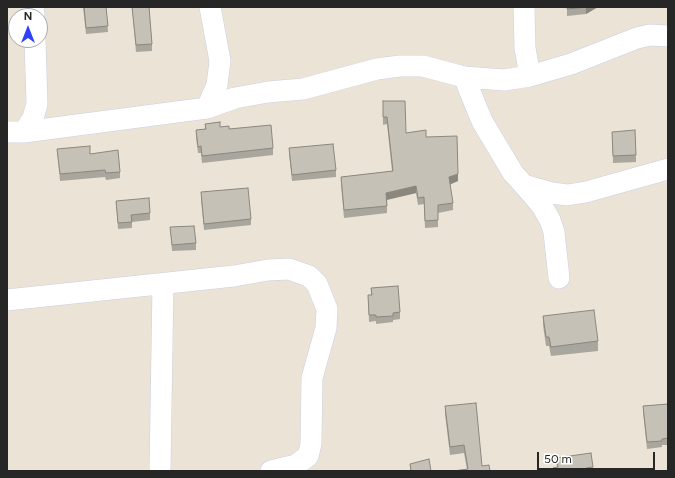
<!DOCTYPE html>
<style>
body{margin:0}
#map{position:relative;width:675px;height:478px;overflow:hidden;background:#ebe4d6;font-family:Figtree,sans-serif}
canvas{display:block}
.frame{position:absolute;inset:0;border:8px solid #262626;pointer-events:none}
.north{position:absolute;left:8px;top:8px;width:40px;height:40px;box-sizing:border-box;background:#fff;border:1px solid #a8a8a8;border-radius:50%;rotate:0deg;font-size:11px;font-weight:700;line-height:16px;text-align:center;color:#262626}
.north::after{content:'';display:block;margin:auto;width:14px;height:18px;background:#2f40ff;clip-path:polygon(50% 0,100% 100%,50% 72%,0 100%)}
.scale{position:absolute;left:537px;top:452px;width:118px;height:18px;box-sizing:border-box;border:2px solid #262626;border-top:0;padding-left:5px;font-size:12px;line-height:14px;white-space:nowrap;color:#262626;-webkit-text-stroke:3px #fff;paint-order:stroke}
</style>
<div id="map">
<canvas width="675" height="478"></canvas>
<div class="frame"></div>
<div class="north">N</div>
<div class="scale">50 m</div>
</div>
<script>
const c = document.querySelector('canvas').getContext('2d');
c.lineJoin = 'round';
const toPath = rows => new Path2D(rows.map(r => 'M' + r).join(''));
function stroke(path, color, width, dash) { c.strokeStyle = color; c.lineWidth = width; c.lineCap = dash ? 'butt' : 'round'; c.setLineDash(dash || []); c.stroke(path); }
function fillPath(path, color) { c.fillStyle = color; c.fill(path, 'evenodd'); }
const minor = toPath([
 [33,7,34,16],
 [524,7,525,48,530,76],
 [464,77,482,121,513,173,524,185,552,193,567,195,586,192,668,169],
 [207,108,217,85,220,61,210,7],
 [7,132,24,132,207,108,235,98,268,92,303,89,377,69,400,66,423,66,464,77,504,80,530,76,571,64,637,38,650,35,668,36],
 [24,132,33,118,37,104,35,40],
 [524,185,542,206,550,220,554,232,559,278],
 [7,300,234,276,268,270,289,269,309,276,317,284,327,309,326,328,312,378,311,444,308,456,296,465,271,471],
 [160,471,163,284]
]);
stroke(minor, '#cbcde1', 22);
stroke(minor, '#fff', 21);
fillPath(toPath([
 [83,7,106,7,108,32,86,34],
 [132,7,149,7,152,44,152,51,136,52],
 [567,7,598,7,586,14,567,16],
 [383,101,406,133,426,137,458,181,450,184,453,203,453,210,438,213,438,227,425,228,424,204,418,205,416,193,387,200,387,213,344,218,341,184,341,177,392,171,387,124,383,125],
 [205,124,229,129,273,148,273,155,202,163,201,153,198,153,196,137,196,130,205,129],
 [612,132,636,155,636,162,613,163],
 [289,148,336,170,336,177,292,181,289,154],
 [57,149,90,154,120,172,120,178,106,180,105,177,60,181],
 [201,192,251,219,251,225,204,230,201,199],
 [116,201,150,213,150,220,132,222,132,228,118,229],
 [170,227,196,243,196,250,172,251],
 [371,288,400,312,400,319,393,320,393,322,376,324,376,321,369,322,368,295,371,295],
 [543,316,598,341,598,351,551,356,549,346,546,346,543,325],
 [668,404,668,445,662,445,662,447,647,449,643,412,643,406],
 [445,406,482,466,467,469,464,453,450,455,445,414],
 [556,458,593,467,593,471,553,471,553,468,557,467]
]), '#a9a69d');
fillPath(toPath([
 [587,7,598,7,586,14,586,8],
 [458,174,458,181,449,185,449,177],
 [416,186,416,193,386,200,386,193]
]), '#8a877f');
const building = toPath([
 [84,7,106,7,108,26,86,28,84,7],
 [132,7,149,7,152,44,136,45,132,7],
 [567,7,587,7,567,9,567,7],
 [383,101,405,101,406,133,426,130,426,137,457,136,458,174,449,177,453,203,438,205,438,220,425,221,424,197,418,198,416,186,386,193,387,206,344,210,341,177,393,171,387,117,383,117,383,101],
 [220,122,220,127,229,126,229,129,271,125,273,148,202,156,201,146,198,147,196,130,206,129,205,124,220,122],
 [635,130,636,155,613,156,612,132,635,130],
 [333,144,336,170,292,175,289,148,333,144],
 [90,146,90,154,118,150,120,172,106,173,105,170,60,174,57,149,90,146],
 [248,188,251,219,204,224,201,192,248,188],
 [149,198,150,213,131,215,132,222,118,223,116,201,149,198],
 [194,226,196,243,172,245,170,227,194,226],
 [398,286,400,312,393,313,393,316,376,317,376,315,369,315,368,295,372,295,371,288,398,286],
 [594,310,598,341,551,347,549,337,546,337,543,316,594,310],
 [476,403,482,466,489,465,490,471,453,471,468,469,464,445,450,447,445,406,476,403],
 [668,404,668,438,662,439,662,441,647,442,643,406,668,404],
 [591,453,593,467,586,468,587,471,553,471,553,468,558,467,556,458,591,453],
 [429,459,431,471,411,471,410,464,429,459]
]);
fillPath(building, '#c5c1b6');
stroke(building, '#8a877f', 1);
</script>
